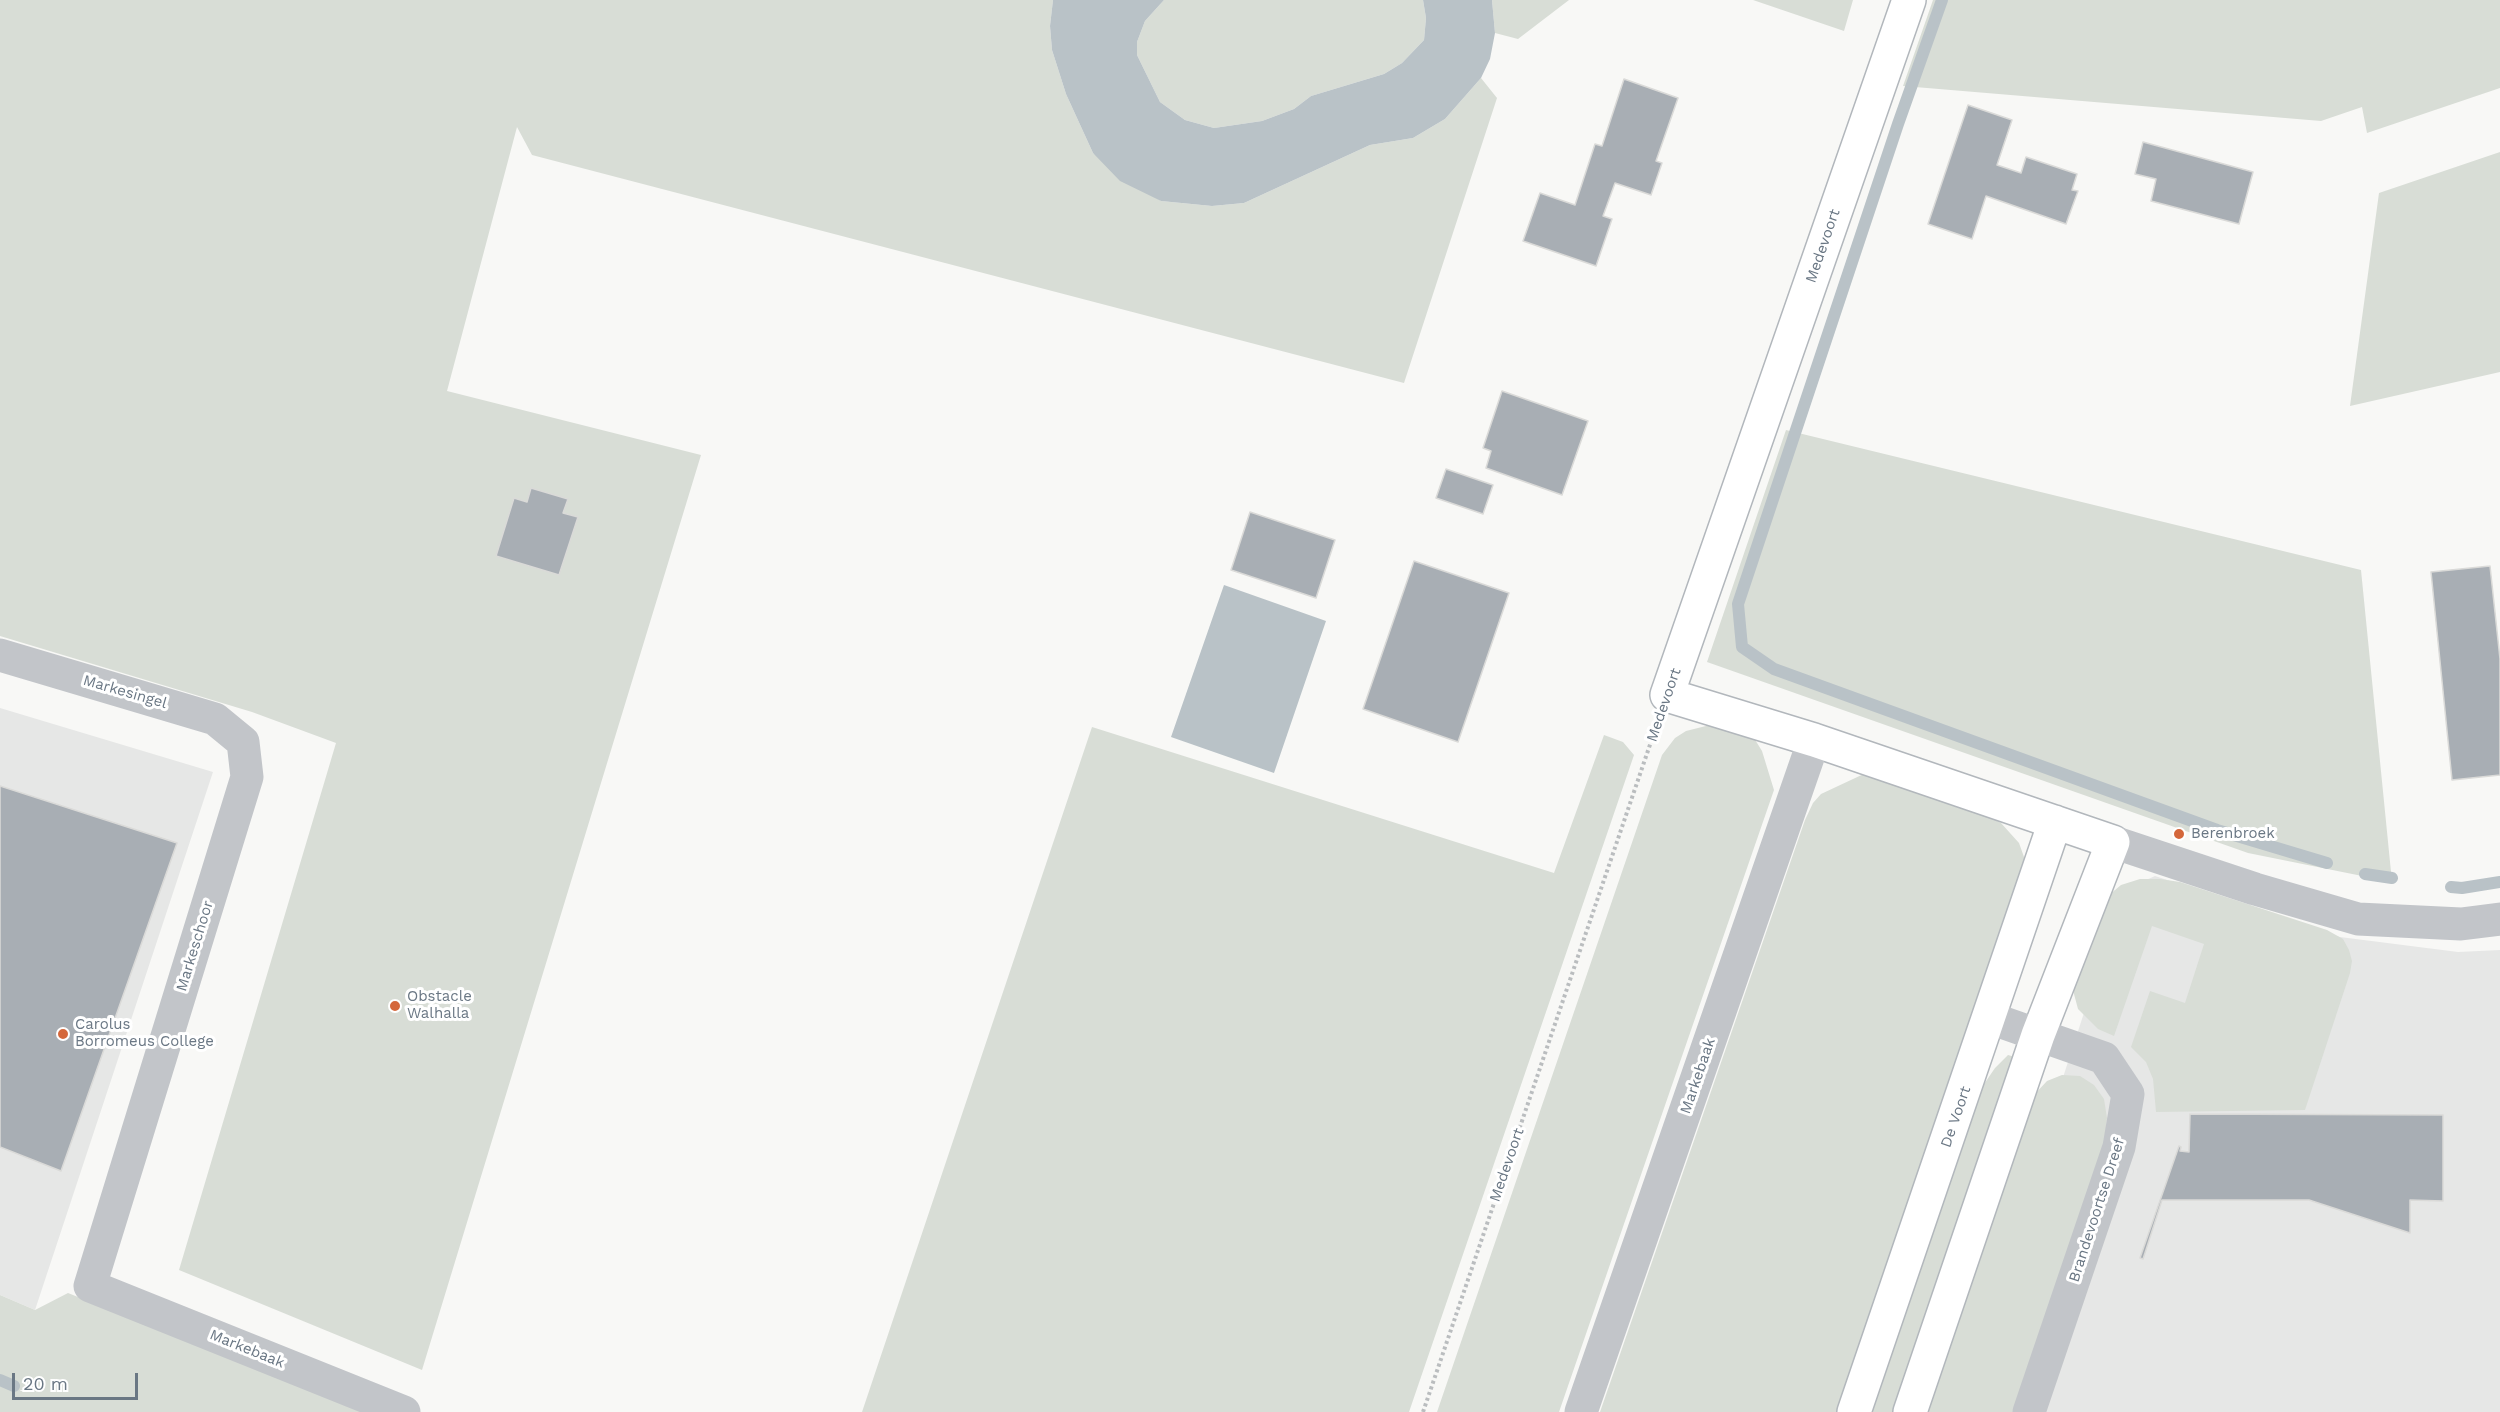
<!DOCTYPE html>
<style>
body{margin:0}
#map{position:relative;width:2500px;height:1412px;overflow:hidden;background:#f8f8f6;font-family:"Work Sans",sans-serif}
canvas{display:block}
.scale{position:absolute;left:12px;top:1373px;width:126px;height:27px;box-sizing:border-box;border:3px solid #6a7784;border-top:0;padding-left:8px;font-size:18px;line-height:21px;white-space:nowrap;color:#6a7784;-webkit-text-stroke:4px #fff;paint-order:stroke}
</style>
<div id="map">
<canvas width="2500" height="1412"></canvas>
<div class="scale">20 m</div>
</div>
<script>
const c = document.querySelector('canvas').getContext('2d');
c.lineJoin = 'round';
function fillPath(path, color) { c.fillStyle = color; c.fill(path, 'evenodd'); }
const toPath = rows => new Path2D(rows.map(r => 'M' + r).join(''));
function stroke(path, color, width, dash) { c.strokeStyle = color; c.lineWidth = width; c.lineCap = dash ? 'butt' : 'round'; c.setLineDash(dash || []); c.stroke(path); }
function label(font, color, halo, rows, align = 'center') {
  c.font = font + ' "Work Sans",sans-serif'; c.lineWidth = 6; c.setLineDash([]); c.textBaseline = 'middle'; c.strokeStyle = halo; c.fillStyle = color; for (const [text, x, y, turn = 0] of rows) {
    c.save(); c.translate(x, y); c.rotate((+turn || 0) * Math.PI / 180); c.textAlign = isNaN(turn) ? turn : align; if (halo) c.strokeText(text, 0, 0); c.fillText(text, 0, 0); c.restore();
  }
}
fillPath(toPath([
 [0,708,213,772,35,1310,0,1295],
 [2155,876,2340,937,2458,952,2500,950,2500,1412,1954,1412,2124,890]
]), '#e6e7e6');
fillPath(toPath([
 [0,0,1053,0,1050,26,1052,50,1066,94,1093,153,1161,201,1212,206,1244,203,1370,145,1413,138,1445,119,1481,78,1497,98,1404,383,532,155,517,127,447,391,701,455,422,1370,179,1270,336,743,252,712,0,636],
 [1164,0,1423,0,1426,18,1424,40,1402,63,1384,74,1311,96,1294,109,1262,121,1214,128,1185,120,1160,102,1137,55,1137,42,1145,21],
 [1492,0,1569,0,1518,39,1495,33],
 [1753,0,1853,0,1844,31],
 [1933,0,2500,0,2500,88,2367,133,2362,107,2321,121,1903,86],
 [2500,152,2500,372,2350,406,2379,193],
 [1786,430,2361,570,2392,882,2248,853,1707,662],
 [1718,723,1749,730,1762,751,1774,790,1559,1412,1437,1412,1662,755,1675,738,1686,731],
 [1092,727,1554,873,1604,735,1623,742,1634,755,1409,1412,862,1412],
 [1868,772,1980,812,2001,823,2019,843,2024,857,2026,875,1845,1412,1600,1412,1805,820,1813,803,1821,794],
 [2140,879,2160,879,2180,882,2327,930,2343,939,2349,950,2352,961,2350,973,2305,1110,2156,1112,2153,1079,2146,1062,2131,1047,2150,991,2185,1003,2204,944,2152,926,2114,1036,2098,1029,2078,1009,2074,994,2074,977,2109,895,2121,885],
 [2008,1055,2015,1057,1902,1412,1869,1412,1980,1090,1995,1068],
 [2062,1075,2080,1076,2094,1085,2104,1099,2107,1118,2103,1159,2018,1412,1926,1412,2033,1096,2047,1081],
 [68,1293,365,1412,0,1412,0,1295,35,1310]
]), '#d8ddd6');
fillPath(toPath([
 [1053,0,1164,0,1145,21,1137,42,1137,55,1160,102,1185,120,1214,128,1262,121,1294,109,1311,96,1384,74,1402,63,1424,40,1426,18,1423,0,1492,0,1495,33,1490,59,1481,78,1445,119,1413,138,1370,145,1244,203,1212,206,1161,201,1120,181,1093,153,1066,94,1052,50,1050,26],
 [1224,585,1326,621,1274,773,1171,737]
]), '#b9c2c7');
stroke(toPath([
 [1942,0,1898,124,1738,604,1742,647,1774,669,2217,830,2327,863],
 [2365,874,2392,878],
 [2451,887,2462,888,2500,882],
 [0,1380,14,1386]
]), '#b9c2c7', 12);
const building = toPath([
 [1624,79,1678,98,1656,161,1662,163,1651,195,1615,183,1603,216,1612,219,1596,266,1523,241,1540,193,1575,205,1595,144,1602,146,1624,79],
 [1968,105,2012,120,1997,165,2021,173,2026,157,2077,174,2072,190,2078,191,2066,224,1986,196,1972,239,1928,224,1968,105],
 [2143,142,2253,172,2239,224,2151,201,2156,179,2135,174,2143,142],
 [1502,391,1588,421,1562,495,1486,468,1491,451,1483,448,1502,391],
 [1446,469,1493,485,1483,514,1436,498,1446,469],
 [531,488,568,499,563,513,578,517,559,575,496,556,514,498,527,502,531,488],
 [1250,512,1335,540,1316,598,1231,570,1250,512],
 [1414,561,1509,593,1458,742,1363,709,1414,561],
 [2490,566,2500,659,2500,775,2452,780,2431,572,2490,566],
 [0,786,177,843,61,1171,0,1147,0,786],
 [2190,1114,2443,1115,2443,1201,2410,1200,2410,1233,2309,1200,2162,1200,2143,1259,2140,1258,2179,1146,2181,1147,2180,1151,2189,1152,2190,1114]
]);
fillPath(building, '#a8aeb4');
stroke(building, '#dadad8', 1.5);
const secondary = toPath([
 [1909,0,1667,695,1814,740,2113,842,2038,1035,1910,1412],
 [1854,1412,2055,822]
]);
stroke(secondary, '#b2b7bc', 36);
stroke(toPath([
 [1423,1412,1655,730]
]), '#babdbf', 4, [3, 3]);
stroke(toPath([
 [0,655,215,719,243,742,247,777,90,1286,404,1412],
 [2113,842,2255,889,2358,919,2461,924,2500,919],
 [1990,1018,2104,1058,2128,1094,2119,1147,2029,1412],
 [1581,1412,1814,740]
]), '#c2c5c9', 33);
stroke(secondary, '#fff', 33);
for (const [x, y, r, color] of [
 [2179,834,6,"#d4673b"],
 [395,1006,6,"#d4673b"],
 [63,1034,6,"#d4673b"]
]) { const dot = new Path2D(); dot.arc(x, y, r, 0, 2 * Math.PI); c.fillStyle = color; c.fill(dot); stroke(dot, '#fff', 2); }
label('15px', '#6a7784', '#fff', [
 ["Medevoort",1823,246,-71],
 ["Markesingel",125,692,16],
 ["Medevoort",1664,705,-71],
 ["Markeschoor",195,946,-73],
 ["Markebaak",1698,1076,-71],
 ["De Voort",1956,1117,-71],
 ["Medevoort",1507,1165,-71],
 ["Brandevoortse Dreef",2097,1210,-72],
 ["Markebaak",247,1349,22]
]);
label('15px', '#6a7784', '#fff', [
 ["Berenbroek",2191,834],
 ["Obstacle",407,997],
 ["Walhalla",407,1014],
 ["Carolus",75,1025],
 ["Borromeus College",75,1042]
], 'left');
</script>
